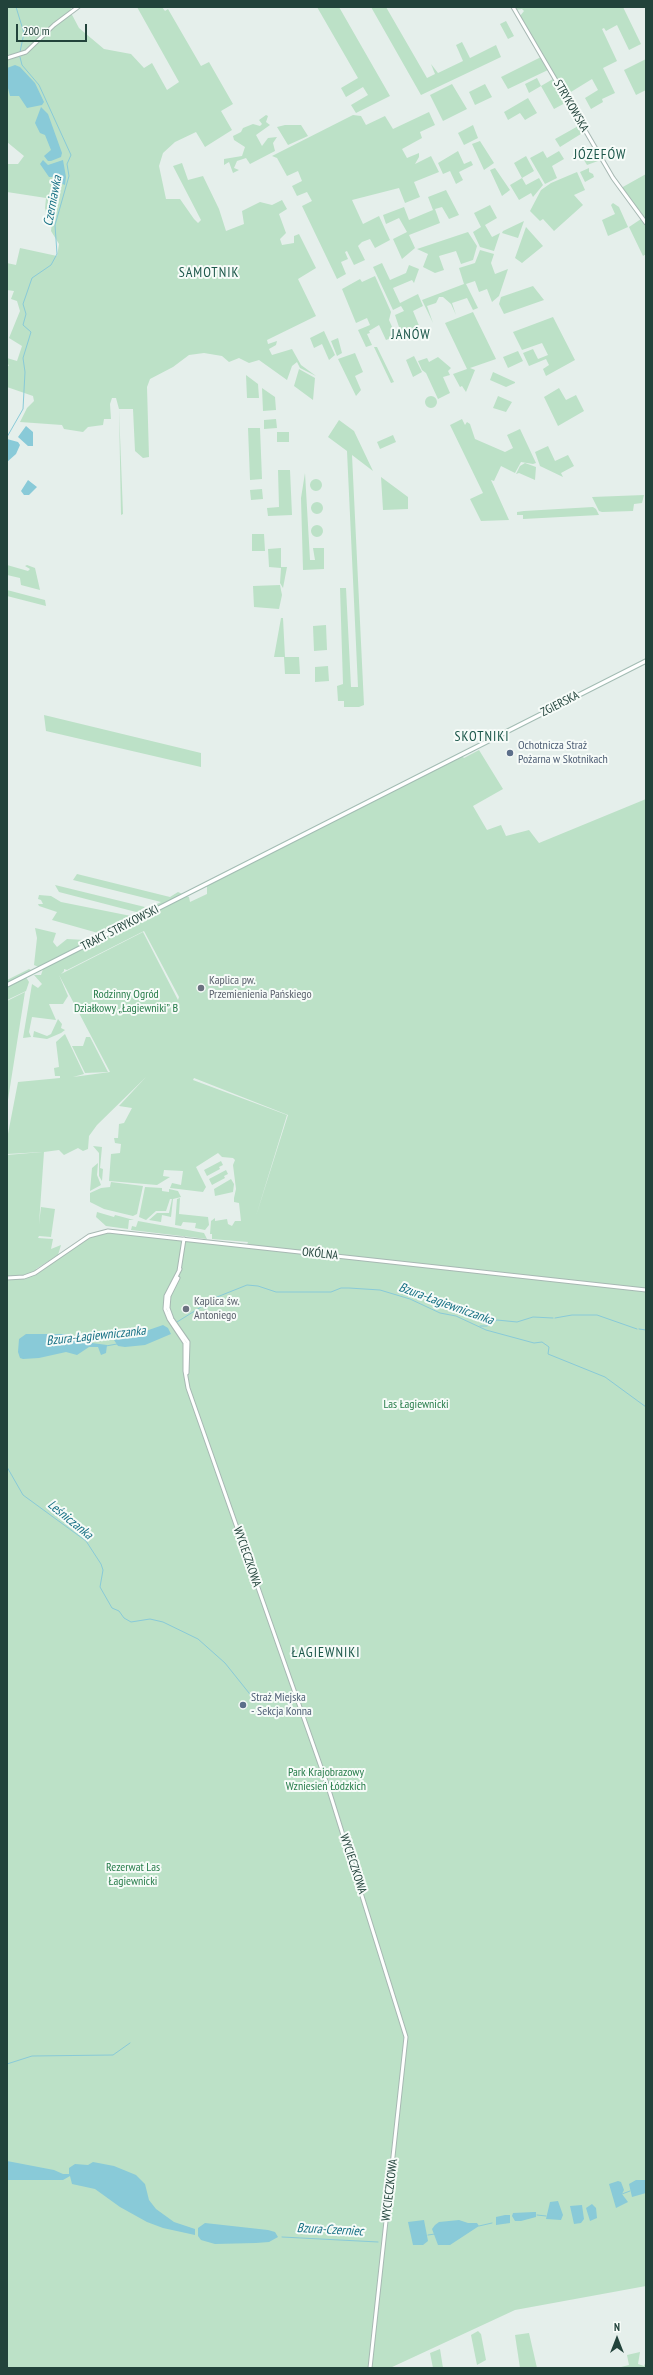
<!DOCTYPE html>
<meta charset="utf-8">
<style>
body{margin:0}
#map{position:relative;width:653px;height:2375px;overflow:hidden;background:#e5efeb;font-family:"PT Sans Narrow",sans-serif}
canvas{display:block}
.frame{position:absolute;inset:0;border:8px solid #22433b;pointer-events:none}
.north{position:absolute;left:597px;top:2319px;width:40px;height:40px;-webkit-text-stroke:3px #f6fbf8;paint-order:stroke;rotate:0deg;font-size:11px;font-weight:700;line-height:16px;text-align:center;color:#22433b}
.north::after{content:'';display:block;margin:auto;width:14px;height:18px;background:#22433b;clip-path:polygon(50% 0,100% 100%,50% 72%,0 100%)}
.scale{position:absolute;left:16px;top:24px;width:71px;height:18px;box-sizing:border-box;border:2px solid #22433b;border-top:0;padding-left:5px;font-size:12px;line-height:14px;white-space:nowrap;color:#22433b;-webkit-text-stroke:3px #f6fbf8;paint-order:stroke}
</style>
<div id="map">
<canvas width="653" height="2375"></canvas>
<div class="frame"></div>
<div class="north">N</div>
<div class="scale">200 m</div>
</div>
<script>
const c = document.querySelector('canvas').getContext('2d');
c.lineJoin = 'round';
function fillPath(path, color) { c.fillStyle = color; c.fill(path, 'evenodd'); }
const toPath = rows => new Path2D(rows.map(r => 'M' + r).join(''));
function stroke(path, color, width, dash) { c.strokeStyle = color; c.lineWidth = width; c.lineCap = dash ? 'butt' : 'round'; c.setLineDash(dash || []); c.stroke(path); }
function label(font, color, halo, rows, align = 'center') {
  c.font = font + ' "PT Sans Narrow",sans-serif'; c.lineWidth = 4; c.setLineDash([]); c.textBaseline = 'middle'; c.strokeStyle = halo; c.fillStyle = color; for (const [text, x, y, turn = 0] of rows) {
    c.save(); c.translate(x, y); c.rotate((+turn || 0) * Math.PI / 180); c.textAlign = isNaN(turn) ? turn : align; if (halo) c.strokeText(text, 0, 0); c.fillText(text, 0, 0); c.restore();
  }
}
fillPath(toPath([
 [7,7,72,7,70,11,79,28,104,49,131,54,144,68,152,63,167,90,179,82,137,7,162,7,165,11,168,9,201,66,209,62,233,104,221,111,232,130,205,147,196,132,175,142,163,153,159,166,166,199,180,199,194,219,198,223,201,220,173,166,182,163,188,180,203,176,219,209,226,231,244,224,242,211,260,202,272,205,282,200,287,209,279,214,286,233,280,239,282,245,294,243,294,236,299,234,316,268,298,279,316,316,267,340,268,344,277,341,276,345,269,349,272,355,292,349,301,365,316,376,300,368,297,362,292,366,287,380,259,360,249,363,239,358,229,362,222,356,204,353,189,355,173,367,150,379,147,387,149,457,143,458,135,451,133,409,119,409,123,514,121,515,119,409,116,398,112,398,110,404,111,419,104,419,103,425,88,427,83,432,64,429,62,425,20,422,27,408,34,401,33,396,7,387,7,368,9,365,7,364,7,358,17,361,22,346,9,338,20,311,17,301,11,299,14,291,7,290,7,263,16,265,20,248,57,256,59,244,51,231,53,215,46,212,45,208,46,198,7,192,7,164,18,164,24,156,7,142,7,58,12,57,7,54],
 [317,7,339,7,390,96,356,113,351,105,368,95,363,87,346,97,341,88,358,78],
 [371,7,386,7,427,78,435,74,431,64,438,73,463,61,456,45,462,42,470,58,496,45,501,57,421,95],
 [515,7,623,7,641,44,629,50,617,25,606,31,604,28,602,29,617,61,603,68,615,93,602,99,603,102,591,109,585,98,598,90,592,79,566,95,520,16,524,11,522,9,516,10],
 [506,21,514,36,508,39,500,24],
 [541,57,548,70,508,89,501,77],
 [646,59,646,90,636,95,624,70],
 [537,78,541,86,553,79,567,102,554,109,541,86,529,93,525,84],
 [452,84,467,109,443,121,430,95],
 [485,84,492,97,475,105,469,92],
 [528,98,537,113,525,120,520,113,508,120,504,112],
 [429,112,435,125,420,132,422,138,402,149,407,158,419,153,419,157,415,164,431,156,439,172,414,182,420,197,405,203,399,188,352,200,363,224,379,216,390,240,375,248,370,239,362,242,358,246,365,260,354,265,347,251,345,252,348,259,341,262,346,274,337,279,302,206,312,201,307,192,297,196,292,186,302,181,298,171,287,176,277,158,272,156,353,115,361,116,366,125,385,116,393,129],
 [266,115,268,116,266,122,270,125,256,135,262,146,268,138,277,137,273,143,275,151,250,164,246,158,237,161,234,168,239,170,233,173,229,162,224,165,224,159,242,156,245,147,234,140,233,136,241,132,243,128,253,124,260,126,262,124,259,120],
 [285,125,301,125,308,136,288,145,277,127],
 [473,125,478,138,464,145,458,133],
 [580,125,584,132,560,147,555,139],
 [480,141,494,163,484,170,472,144],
 [593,148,599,158,598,161,587,165,581,155],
 [458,151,464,164,471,161,473,165,459,172,463,180,456,184,450,171,443,174,438,163],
 [543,151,547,158,559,151,564,159,552,166,557,178,545,184,530,158],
 [526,156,534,171,522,178,526,185,539,178,543,185,533,197,531,193,519,200,510,185,522,178,514,163],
 [495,168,510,190,502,196,490,170],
 [589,168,589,172,593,174,594,177,585,182,580,172],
 [577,172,585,190,574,195,583,205,554,231,543,219,540,221,530,211,541,190,551,183],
 [646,174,646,220,621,188],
 [446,190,459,215,449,219,442,207,435,209,440,223,409,235,415,248,402,259,393,239,407,232,399,218,386,224,383,215,404,207,409,220,433,210,428,197],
 [613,203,619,207,628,227,608,236,602,220,615,214,611,205],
 [490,205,497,218,485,225,492,237,500,233,494,251,480,247,473,232,481,227,474,213],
 [641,219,646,226,646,254,643,256,629,227],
 [524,221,518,238,502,233,503,231],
 [526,227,543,246,522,263,515,258],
 [468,232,477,246,473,260,461,264,456,251,439,256,444,270,435,273,423,267,428,254,417,249],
 [480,250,494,254,491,263,495,274,508,269,499,296,492,302,487,289,479,292,475,281,466,284,478,308,473,310,467,298,452,303,456,315,451,304,443,297,439,297,436,303,427,306,433,323,422,300,464,284,459,268,475,263],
 [382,263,390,280,406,273,409,265,419,269,414,283,412,280,393,288,400,303,418,294,423,306,413,311,420,328,401,333,395,315,404,311,401,306,393,310,373,267],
 [375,276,391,312,389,320,396,336,386,340,379,325,369,331,370,333,367,334,372,345,366,347,358,330,370,325,367,318,356,323,342,289,360,279,362,282],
 [533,286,544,300,504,314,499,304,501,297],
 [473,312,496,359,470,368,475,370,466,392,462,386,460,387,453,374,467,369,445,323],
 [553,317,575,360,546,376,543,369,549,365,546,359,529,366,523,353,533,349,538,359,548,355,542,343,522,350,513,332],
 [324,331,335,355,329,360,322,344,314,348,310,338],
 [338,338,342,353,337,356,331,341],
 [374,347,377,347,394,382,391,383],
 [518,351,523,361,508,368,503,357],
 [355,353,363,372,355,376,361,390,356,396,338,359],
 [414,356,422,372,413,377,406,360],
 [438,357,451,368,448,371,450,375,443,377,450,393,438,399,426,373,422,370,418,361,427,358,429,362],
 [299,369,315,378,313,400,294,386],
 [493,372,515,382,515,383,506,387,490,380],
 [246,375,258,384,259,398,247,398],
 [262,388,275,397,276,410,263,411],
 [559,388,566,400,576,395,584,411,558,426,544,397],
 '425 402a6 6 0 1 1 12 0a6 6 0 1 1-12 0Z',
 [498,396,512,402,506,412,493,408],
 [276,419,277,428,264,429,264,420],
 [462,419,465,425,467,422,470,424,475,439,505,452,513,448,507,435,520,429,536,463,533,464,521,462,515,473,501,466,494,481,491,480,509,520,481,521,470,499,483,493,450,425],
 [339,420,354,431,373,471,352,455,364,705,359,707,344,707,344,701,338,701,337,686,343,684,340,588,346,588,351,687,358,687,347,451,328,437],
 [248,428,260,428,262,479,250,480],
 [277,432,289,432,289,442,277,442],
 [393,435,396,442,380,449,377,442],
 [548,446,555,461,568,455,574,466,561,473,563,477,540,466,535,452],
 [525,463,536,467,535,480,519,473,516,474,520,466],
 [278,470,290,470,292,515,268,516,267,508,279,507],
 [305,473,310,560,315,560,313,548,324,548,324,569,303,570,301,498],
 [381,477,408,497,408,509,383,510],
 '310 485a6 6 0 1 1 12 0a6 6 0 1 1-12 0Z',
 [262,489,263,499,251,500,250,490],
 [644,495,642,503,634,504,633,511,602,512,599,511,592,497],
 '311 508a6 6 0 1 1 12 0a6 6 0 1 1-12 0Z',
 [593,507,596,509,599,515,523,519,523,515,517,515,517,512,524,511],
 '311 531a6 6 0 1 1 12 0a6 6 0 1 1-12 0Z',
 [252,534,264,534,265,551,252,551],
 [281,548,281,567,287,567,283,588,280,583,281,568,269,567,268,549],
 [7,565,28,571,30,569,25,566,27,565,35,568,40,590,21,585,20,578,7,575],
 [280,585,282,595,279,609,254,607,253,586],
 [7,590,45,600,46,606,7,596],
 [281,618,283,618,285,657,299,657,300,674,285,674,284,657,274,657],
 [326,625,327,650,314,651,313,626],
 [328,666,329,681,315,682,315,667],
 [44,715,201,753,201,767,46,731],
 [479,750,503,789,473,806,487,830,501,825,506,836,529,830,539,843,646,799,646,2286,515,2310,390,2368,7,2368,7,1155,42,1152,7,1154,7,1139,18,1082,60,1078,60,1076,55,1076,54,1068,59,1067,56,1042,65,1034,84,1074,73,1077,110,1072,59,975,68,996,63,1004,49,1004,56,1020,32,1017,29,1032,31,1037,23,1038,32,984,38,988,42,984,34,975,41,975,43,969,34,965,37,938,35,928,56,933,53,942,57,947,67,939,85,940,98,933,52,920,57,912,39,906,38,904,43,904,41,900,38,899,39,895,51,896,61,902,131,916,131,920,136,921,136,916,140,913,59,892,55,885,149,908,161,902,73,880,77,874,170,897,178,892,189,897,190,902,207,894,207,885,461,755,464,758],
 [144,931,179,997,178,1000,143,932,61,974,64,971,64,969,67,970],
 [146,1077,119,1106,132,1108,124,1123,119,1124,118,1138,114,1138,115,1143,121,1144,120,1153,111,1154,109,1181,157,1185,170,1177,163,1176,164,1170,183,1171,181,1185,172,1183,170,1188,203,1192,206,1187,196,1167,218,1153,222,1157,233,1158,235,1160,233,1165,236,1189,234,1198,234,1202,239,1203,241,1221,235,1221,232,1226,228,1224,227,1219,215,1221,215,1218,211,1221,210,1234,212,1234,212,1239,248,1242,246,1247,105,1232,91,1237,36,1273,36,1269,58,1255,61,1245,51,1249,53,1239,38,1238,39,1236,51,1237,55,1209,41,1207,39,1224,44,1152,59,1150,64,1155,78,1148,83,1151,88,1149,89,1136,97,1125],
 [194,1078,288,1115,256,1216,287,1115,193,1080],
 [29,969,31,970,24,974,29,982,26,991,7,1000,7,980],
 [25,992,7,1106,7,1001],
 [58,1019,62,1024,61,1028,65,1030,61,1033,47,1039,33,1037,34,1031,47,1036,51,1034],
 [86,1037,90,1037,108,1072,85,1073,72,1046,83,1046],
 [93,1146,102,1147,100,1168,103,1169,102,1181,99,1176,99,1153],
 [221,1161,223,1165,219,1167,220,1169,207,1176,204,1170],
 [98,1163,97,1175,101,1185,90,1191,92,1168],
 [226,1170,228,1174,224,1176,225,1178,212,1185,209,1179],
 [231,1179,234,1184,233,1192,215,1196,214,1189],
 [111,1182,143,1186,137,1214,133,1216,104,1209,90,1202,90,1193,101,1188,110,1187],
 [145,1187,162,1188,162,1191,169,1192,169,1189,178,1191,181,1197,173,1199,171,1217,162,1215,161,1222,149,1220,157,1213,169,1213,172,1199,170,1199,166,1211,156,1211,146,1220,139,1217],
 [180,1198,179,1214,208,1217,209,1225,205,1230,195,1228,196,1223,183,1222,181,1226,175,1225,177,1199],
 [97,1212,114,1217,115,1215,134,1220,129,1220,128,1229,106,1226,96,1217],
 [138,1221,204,1233,207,1239,131,1230,132,1226,136,1227],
 [478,2331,481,2334,486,2360,477,2365,471,2335],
 [529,2333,537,2368,520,2368,515,2335],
 [440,2349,443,2368,433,2368,430,2353],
 [640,2352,638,2364,644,2366,646,2361,646,2368,617,2368,629,2365,627,2355]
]), '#bce1c7');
fillPath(toPath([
 [15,65,20,67,35,83,44,102,42,105,27,108,19,96,10,96,7,84,7,68],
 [41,107,48,114,62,153,61,157,51,161,48,161,44,156,51,150,45,135,40,133,35,123],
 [43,160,48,165,63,160,66,177,65,185,60,183,57,177,49,177,40,164],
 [26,426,33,432,33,446,28,446,18,437],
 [7,439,18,442,20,445,16,454,7,462],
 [28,480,37,487,29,495,24,495,21,491],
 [163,1325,168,1328,171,1334,145,1345,125,1347,118,1346,114,1340,116,1335,137,1334],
 [26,1334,64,1334,77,1341,107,1345,106,1353,101,1355,98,1347,89,1347,77,1355,66,1352,39,1358,23,1359,20,1358,18,1352,19,1339],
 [7,2161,54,2170,63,2174,69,2174,69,2168,75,2164,88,2165,93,2162,114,2166,136,2175,145,2184,149,2200,156,2209,174,2222,195,2229,195,2235,163,2228,147,2222,120,2207,95,2189,72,2184,70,2176,63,2180,7,2180],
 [636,2180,646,2180,646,2193,632,2197,629,2184],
 [618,2181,621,2182,624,2190,622,2194,628,2202,616,2208,609,2184],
 [558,2201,563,2215,561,2220,546,2219,550,2202],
 [592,2204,596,2208,597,2218,590,2221,586,2208],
 [582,2205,584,2219,581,2223,574,2224,570,2206],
 [534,2212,536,2212,536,2217,521,2221,515,2221,512,2216,513,2213],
 [505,2215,510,2215,510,2223,496,2225,496,2217],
 [424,2220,428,2241,423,2245,413,2245,408,2222],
 [459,2220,468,2223,477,2223,479,2226,450,2245,438,2245,432,2229,435,2225,439,2222],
 [205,2223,268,2230,275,2232,278,2237,269,2242,256,2243,215,2244,201,2240,198,2236,198,2228]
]), '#89cad8');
stroke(toPath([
 [16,7,24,33,20,52],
 [7,437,23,409,25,372,23,358,31,332,23,325,26,314,23,304,32,278,51,265,57,254,55,225,69,176,67,164,71,155,39,85,22,65,20,57],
 [555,1318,572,1315,597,1315,637,1329],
 [177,1322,217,1297,247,1285,258,1286,276,1292,331,1292,341,1288,349,1288,380,1290,410,1299,440,1313,456,1316,486,1330,534,1343,542,1342,549,1347,548,1354,605,1377,646,1407],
 [480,1326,487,1326,497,1320,517,1322,533,1317,553,1318],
 [639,1329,646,1330],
 [106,1346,117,1344],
 [7,1467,23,1495,86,1541,101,1564,103,1570,100,1587,112,1608,119,1611,124,1618,131,1622,150,1619,163,1622,198,1639,225,1663,253,1698],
 [7,2064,32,2056,113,2055,130,2043],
 [622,2194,630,2191],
 [537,2215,546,2216],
 [479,2226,492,2223],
 [428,2235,435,2234],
 [282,2237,378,2242]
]), '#89cad8', 1);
const tertiary = toPath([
 [513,7,613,178,646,223],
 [7,58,26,52,54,25,78,7],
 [180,1269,166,1296,165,1309,169,1319,185,1343,185,1371,188,1388,328,1787,406,2037,370,2368],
 [179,1271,184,1239],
 [7,1278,24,1277,35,1273,89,1236,108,1231,646,1290],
 [178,1278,169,1296,168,1308,172,1319,188,1342,187,1373]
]);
const secondary = toPath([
 [7,985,646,661]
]);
stroke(tertiary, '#a7b8b3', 5);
stroke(secondary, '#a2bcb3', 5.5);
stroke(tertiary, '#fff', 3);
stroke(secondary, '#fff', 3.5);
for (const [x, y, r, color] of [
 [510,753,4,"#5c6f8a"],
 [201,988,4,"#6b7280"],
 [186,1309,4,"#6b7280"],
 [243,1705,4,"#5c6f8a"]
]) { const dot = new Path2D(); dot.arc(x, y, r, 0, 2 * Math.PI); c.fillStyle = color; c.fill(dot); stroke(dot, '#f6fbf8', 1.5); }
label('12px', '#22433b', '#f6fbf8', [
 ["STRYKOWSKA",571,106,60],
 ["ZGIERSKA",560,704,-27],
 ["TRAKT STRYKOWSKI",120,928,-27],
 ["OKÓLNA",320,1254,6],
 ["WYCIECZKOWA",247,1557,71],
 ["WYCIECZKOWA",353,1864,72],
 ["WYCIECZKOWA",390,2190,-83]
]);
label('12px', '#4e5e75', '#f6fbf8', [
 ["Ochotnicza Straż",518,746],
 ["Pożarna w Skotnikach",518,760],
 ["Straż Miejska",251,1698],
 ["- Sekcja Konna",251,1712]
], 'left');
label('12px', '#5b616d', '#f6fbf8', [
 ["Kaplica pw.",209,981],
 ["Przemienienia Pańskiego",209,995],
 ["Kaplica św.",194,1302],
 ["Antoniego",194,1316]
], 'left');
label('12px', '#287d4b', '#f6fbf8', [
 ["Rodzinny Ogród",126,995],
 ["Działkowy „Łagiewniki” B",126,1009],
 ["Las Łagiewnicki",416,1405],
 ["Park Krajobrazowy",326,1773],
 ["Wzniesień Łódzkich",326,1787],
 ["Rezerwat Las",133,1868],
 ["Łagiewnicki",133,1882]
]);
label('italic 13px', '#167084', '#f6fbf8', [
 ["Czerniawka",53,201,-79],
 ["Bzura-Łagiewniczanka",446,1304,20],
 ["Bzura-Łagiewniczanka",96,1336,-6],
 ["Leśniczanka",70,1520,39],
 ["Bzura-Czerniec",330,2230,3]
]);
c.letterSpacing = '1px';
label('14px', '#1c574a', '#f6fbf8', [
 ["JÓZEFÓW",600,155],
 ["SAMOTNIK",209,273],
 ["JANÓW",411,335],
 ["SKOTNIKI",482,737],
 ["ŁAGIEWNIKI",326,1653]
]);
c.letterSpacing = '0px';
</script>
